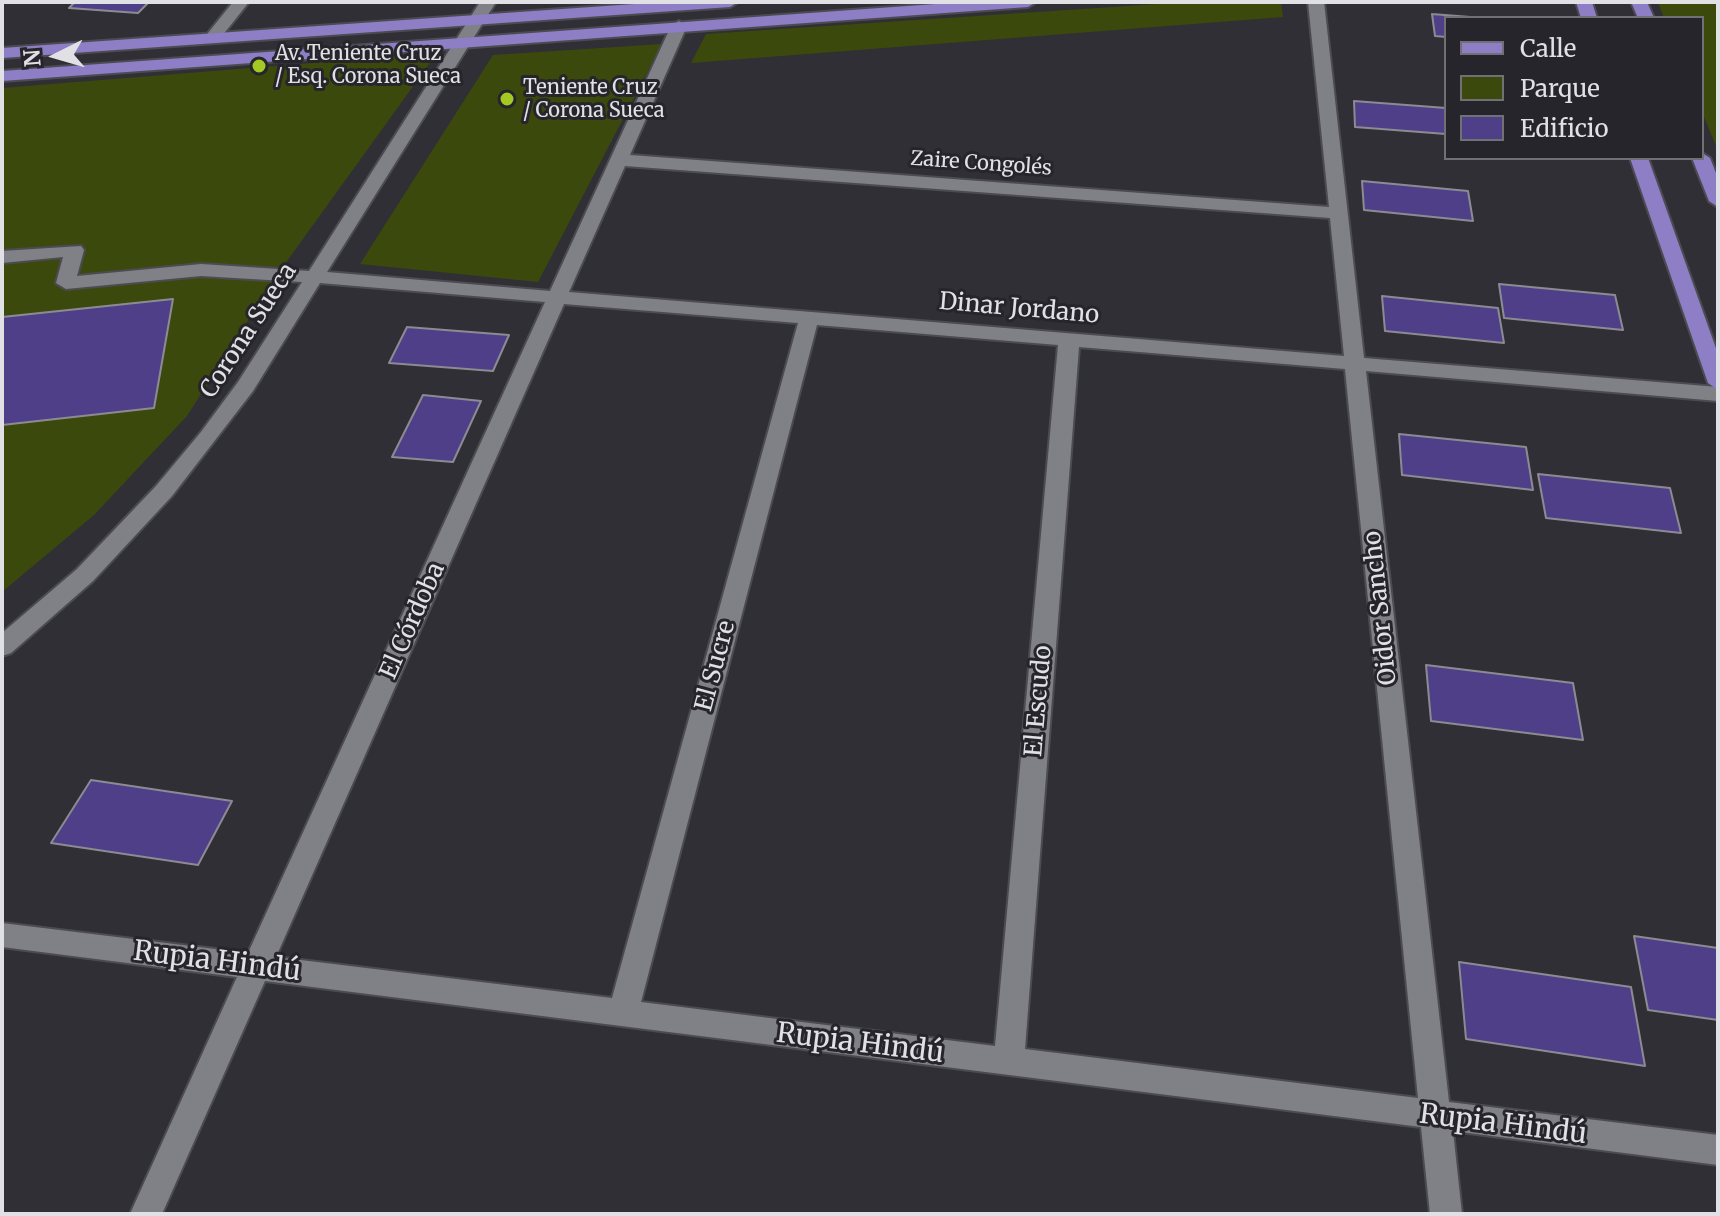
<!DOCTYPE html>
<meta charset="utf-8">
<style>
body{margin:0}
#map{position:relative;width:1720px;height:1216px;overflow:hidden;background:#302f35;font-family:Merriweather,serif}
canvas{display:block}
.frame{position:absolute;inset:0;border:4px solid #e1e0e4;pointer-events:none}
.legend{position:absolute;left:1444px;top:16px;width:260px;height:144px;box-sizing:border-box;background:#26252b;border:2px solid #717075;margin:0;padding:10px 14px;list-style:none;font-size:24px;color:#e1e0e4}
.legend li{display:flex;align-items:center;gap:16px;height:40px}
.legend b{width:40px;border:2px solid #717075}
.north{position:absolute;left:16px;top:16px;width:80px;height:80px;-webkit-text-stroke:6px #26252b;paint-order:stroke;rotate:265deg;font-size:22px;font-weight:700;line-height:32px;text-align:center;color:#e1e0e4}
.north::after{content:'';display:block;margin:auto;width:28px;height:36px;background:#e1e0e4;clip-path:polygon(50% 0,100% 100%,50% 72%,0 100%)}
</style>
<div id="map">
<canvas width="1720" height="1216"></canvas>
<div class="frame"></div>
<ul class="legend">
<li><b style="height:10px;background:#8d7ec5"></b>Calle</li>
<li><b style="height:22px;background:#3b490d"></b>Parque</li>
<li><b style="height:22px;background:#4f3f89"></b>Edificio</li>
</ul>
<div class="north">N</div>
</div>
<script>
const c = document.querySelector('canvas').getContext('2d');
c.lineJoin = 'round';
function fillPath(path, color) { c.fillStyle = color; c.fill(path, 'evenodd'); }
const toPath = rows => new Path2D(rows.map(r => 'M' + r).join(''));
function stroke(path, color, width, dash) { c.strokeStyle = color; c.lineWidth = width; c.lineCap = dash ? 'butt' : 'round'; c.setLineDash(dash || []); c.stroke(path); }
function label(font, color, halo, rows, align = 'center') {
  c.font = font + ' Merriweather,serif'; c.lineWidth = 6; c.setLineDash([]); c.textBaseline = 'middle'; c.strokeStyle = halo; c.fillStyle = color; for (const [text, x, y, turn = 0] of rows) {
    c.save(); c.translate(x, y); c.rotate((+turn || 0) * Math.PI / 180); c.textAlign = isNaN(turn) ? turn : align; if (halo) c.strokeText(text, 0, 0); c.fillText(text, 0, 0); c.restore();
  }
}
fillPath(toPath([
 [1187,2,1281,2,1283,17,691,63,706,34],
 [1658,2,1718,2,1718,151,1702,112,1702,18,1664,18],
 [662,44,538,282,360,264,493,55],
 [437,53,277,275,187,416,94,515,2,592,2,88]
]), '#3b490d');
const building = toPath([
 [75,2,149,2,138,13,69,8,75,2],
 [1432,14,1483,18,1446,18,1446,37,1435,36,1432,14],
 [1354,101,1446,108,1446,134,1355,127,1354,101],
 [1362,181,1468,191,1473,221,1364,210,1362,181],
 [1499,284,1615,295,1623,330,1504,318,1499,284],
 [1382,296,1498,308,1504,343,1385,331,1382,296],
 [173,299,154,408,2,425,2,317,173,299],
 [407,327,509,335,493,371,389,363,407,327],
 [423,395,481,401,453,462,392,457,423,395],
 [1399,434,1526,447,1533,490,1402,475,1399,434],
 [1538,474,1670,488,1681,533,1546,518,1538,474],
 [1426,665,1573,683,1583,740,1431,721,1426,665],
 [91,780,232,801,198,865,51,843,91,780],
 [1634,936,1718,948,1718,1020,1648,1010,1634,936],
 [1459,962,1631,987,1645,1066,1466,1039,1459,962]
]);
fillPath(building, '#4f3f89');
stroke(building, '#8c8b92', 2);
const minor = toPath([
 [233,2,249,2,218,41,206,41,204,38,233,2],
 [480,2,496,2,327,272,550,291,671,26,679,21,687,26,630,155,1329,207,1308,2,1324,2,1364,358,1718,387,1718,401,1366,371,1449,1102,1718,1135,1718,1165,1453,1131,1462,1214,1430,1214,1421,1127,265,981,162,1214,130,1214,237,977,2,947,2,923,248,953,545,302,320,283,253,391,172,496,93,581,11,653,2,656,2,633,77,569,156,486,201,432,238,382,302,282,201,276,66,289,56,283,63,257,2,263,2,251,81,246,84,250,77,276,201,264,309,271,480,2],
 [625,166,1330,218,1344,356,569,292,625,166],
 [564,304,798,323,612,998,276,957,564,304],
 [817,325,1058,345,995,1046,641,1002,817,325],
 [1079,347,1345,369,1418,1098,1025,1049,1079,347]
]);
const major = toPath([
 [663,2,738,2,730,7,2,58,2,48,663,2],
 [963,2,1036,2,1028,7,2,81,2,71,963,2],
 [1576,2,1592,2,1597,18,1581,18,1576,2],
 [1631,2,1647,2,1654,18,1638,18,1631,2],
 [1702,153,1710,158,1718,178,1718,207,1709,201,1692,158,1702,158,1702,153],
 [1630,158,1648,158,1718,354,1718,390,1708,383,1630,158]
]);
stroke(minor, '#4c4b51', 4);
stroke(major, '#4c4b51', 4);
fillPath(minor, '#808087');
fillPath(major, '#8d7ec5');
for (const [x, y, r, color] of [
 [259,66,8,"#a4c824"],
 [507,99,8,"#a4c824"]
]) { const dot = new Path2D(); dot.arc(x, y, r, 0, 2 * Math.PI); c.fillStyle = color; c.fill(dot); stroke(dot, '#26252b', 3); }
label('20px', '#e1e0e4', '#26252b', [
 ["Av. Teniente Cruz",275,54],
 ["/ Esq. Corona Sueca",275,77],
 ["Teniente Cruz",523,88],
 ["/ Corona Sueca",523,111]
], 'left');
label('20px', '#e1e0e4', '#26252b', [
 ["Zaire Congolés",981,164,4]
]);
label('24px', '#e1e0e4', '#26252b', [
 ["Dinar Jordano",1019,309,5],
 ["Corona Sueca",249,331,-57],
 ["Oidor Sancho",1381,608,-96],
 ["El Córdoba",413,621,-66],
 ["El Sucre",716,666,-75],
 ["El Escudo",1039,701,-85]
]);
label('28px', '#e1e0e4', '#26252b', [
 ["Rupia Hindú",217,962,7],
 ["Rupia Hindú",860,1044,7],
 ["Rupia Hindú",1503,1125,7]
]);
</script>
